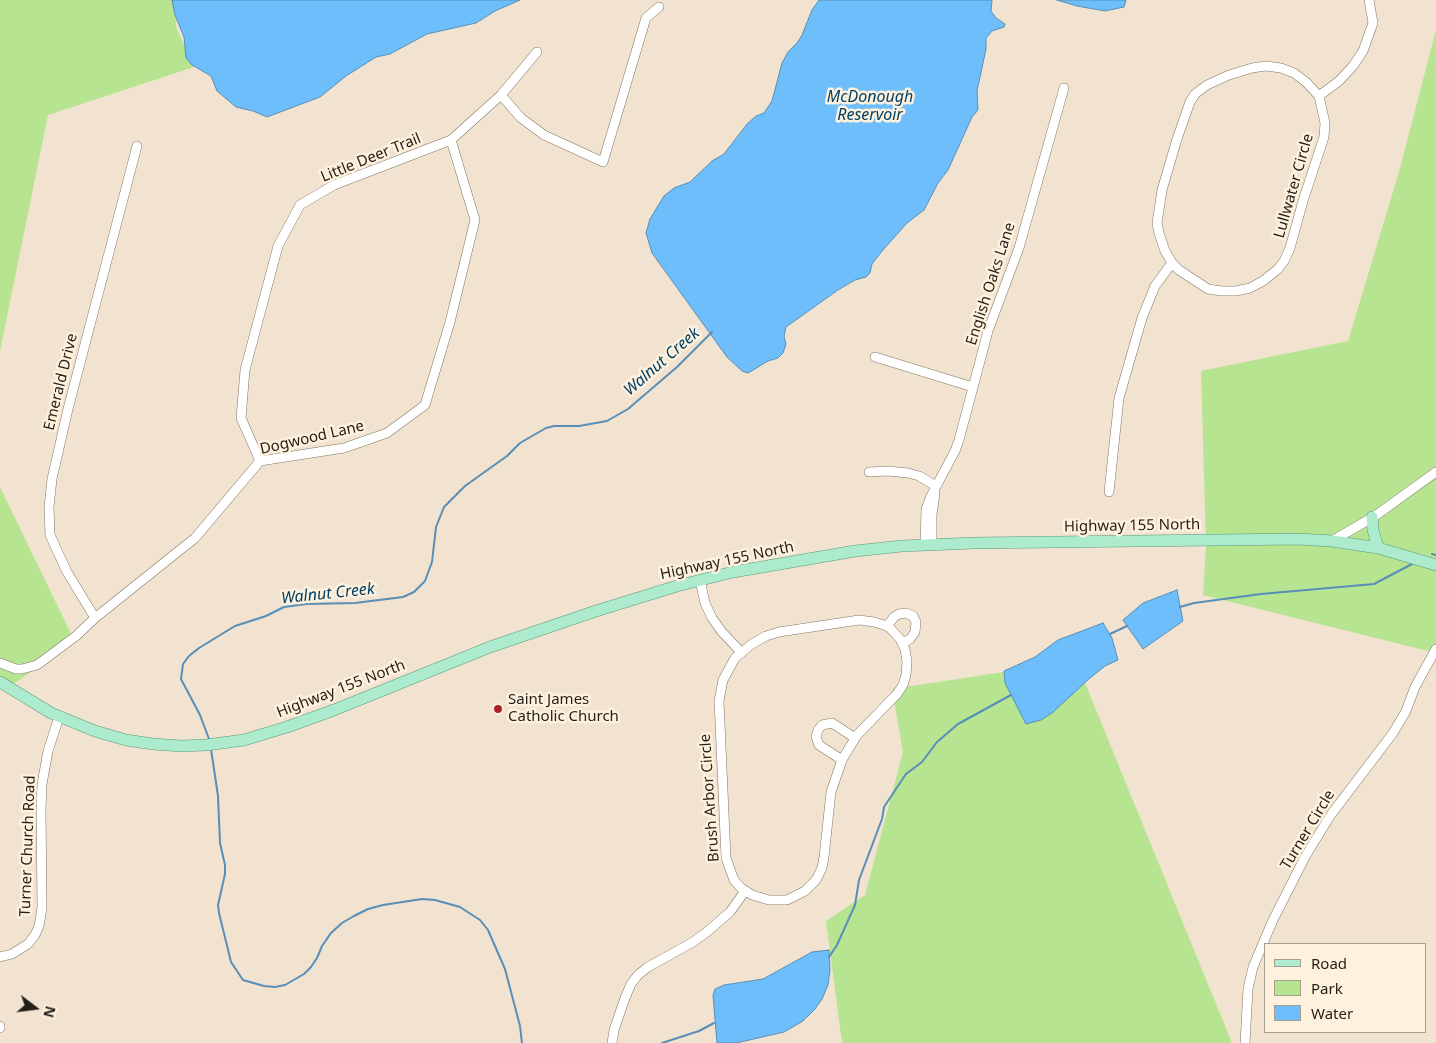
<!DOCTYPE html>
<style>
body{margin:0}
#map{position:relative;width:1436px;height:1043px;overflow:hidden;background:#f1e3d0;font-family:"Noto Sans",sans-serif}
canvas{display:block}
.legend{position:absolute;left:1264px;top:943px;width:162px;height:90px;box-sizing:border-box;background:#fef1dd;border:1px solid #a69d8e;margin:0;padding:6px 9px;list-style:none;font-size:15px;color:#231e17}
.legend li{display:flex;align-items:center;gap:10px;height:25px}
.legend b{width:25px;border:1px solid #a69d8e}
.north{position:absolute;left:10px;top:983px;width:50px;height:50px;-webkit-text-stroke:4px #fef1dd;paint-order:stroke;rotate:105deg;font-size:14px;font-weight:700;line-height:20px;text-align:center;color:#231e17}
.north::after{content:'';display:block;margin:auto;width:18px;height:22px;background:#231e17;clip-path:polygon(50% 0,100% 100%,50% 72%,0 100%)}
</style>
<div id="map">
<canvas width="1436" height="1043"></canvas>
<ul class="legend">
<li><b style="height:6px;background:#acebcd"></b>Road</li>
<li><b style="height:14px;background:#b7e491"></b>Park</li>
<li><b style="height:14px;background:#6ebefc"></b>Water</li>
</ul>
<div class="north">N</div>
</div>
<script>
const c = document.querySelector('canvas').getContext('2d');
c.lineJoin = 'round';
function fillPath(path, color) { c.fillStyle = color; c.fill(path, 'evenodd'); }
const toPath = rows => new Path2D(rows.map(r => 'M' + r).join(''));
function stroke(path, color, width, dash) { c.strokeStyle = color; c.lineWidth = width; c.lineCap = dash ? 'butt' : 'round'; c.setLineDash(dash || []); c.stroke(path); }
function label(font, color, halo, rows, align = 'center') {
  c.font = font + ' "Noto Sans",sans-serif'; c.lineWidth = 5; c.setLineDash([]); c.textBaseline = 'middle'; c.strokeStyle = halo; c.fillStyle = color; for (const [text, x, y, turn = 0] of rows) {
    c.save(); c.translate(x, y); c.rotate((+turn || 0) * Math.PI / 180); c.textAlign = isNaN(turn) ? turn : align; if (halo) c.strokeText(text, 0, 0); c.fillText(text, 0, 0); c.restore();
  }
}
fillPath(toPath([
 [0,0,178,0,176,27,194,67,48,115,0,351],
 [1436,30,1436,653,1203,595,1206,547,1201,371,1348,341,1399,172],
 [0,487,75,642,12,685,0,679],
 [1076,661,1232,1043,842,1043,826,921,865,895,903,752,892,689]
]), '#b7e491');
const water = toPath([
 [172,0,520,0,495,11,476,23,427,34,390,54,376,57,346,76,320,97,267,117,253,111,236,107,217,91,211,76,192,65,186,58,184,37,175,15,172,0],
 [819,0,992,0,991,11,996,18,1005,24,1004,27,992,31,986,38,986,49,977,91,978,110,972,117,948,170,938,183,924,210,907,223,882,251,872,264,870,273,866,277,855,280,838,290,786,327,784,336,786,344,783,353,778,358,768,361,748,373,742,371,727,357,652,253,646,233,650,219,664,196,674,188,690,182,712,161,724,154,747,124,756,116,764,113,772,101,782,63,788,52,797,43,802,35,812,10,819,0],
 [1057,0,1126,0,1124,7,1105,11,1077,6,1057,0],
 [1177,590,1183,621,1143,649,1123,620,1143,603,1177,590],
 [1103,623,1112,638,1118,660,1105,666,1090,678,1052,713,1041,720,1026,724,1005,683,1004,671,1035,657,1058,640,1103,623],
 [829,950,830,970,828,985,822,999,815,1009,803,1021,784,1032,736,1043,717,1043,713,995,715,989,724,985,763,979,812,952,829,950]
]);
fillPath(water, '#6ebefc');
stroke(water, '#588eb7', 1);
stroke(toPath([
 [1432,554,1436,555],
 [1180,607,1194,603,1261,594,1374,584,1412,564],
 [1110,634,1127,626],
 [209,739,200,715,181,679,183,664,189,656,199,648,235,626,266,616,284,607,306,604,355,603,403,597,414,592,425,581,432,562,436,527,444,507,465,486,507,456,520,443,546,428,554,426,579,426,607,421,628,409,677,367,712,332],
 [211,749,218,796,220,843,225,865,225,874,218,905,219,913,231,962,243,980,264,986,275,987,285,985,304,974,311,967,317,958,322,946,331,933,342,923,354,916,368,909,383,905,422,899,435,900,460,907,480,920,488,930,505,969,520,1026,522,1043],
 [829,957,837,945,855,905,859,880,882,819,884,807,906,774,922,762,937,742,958,724,1011,695],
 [662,1043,699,1031,714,1023]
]), '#588eb7', 2);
const minor = toPath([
 [1266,66,1281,68,1294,73,1306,82,1319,96,1325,123,1324,137,1303,201,1290,248,1284,261,1278,269,1263,281,1250,288,1236,291,1222,291,1208,289,1179,270,1172,263,1165,251,1159,233,1157,223,1162,190,1177,139,1190,102,1195,94,1207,85,1229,75,1252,68,1266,66],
 [501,95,521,118,544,135,603,162,646,18,659,7],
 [1319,96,1339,81,1353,66,1363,51,1373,23,1369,0],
 [875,357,973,387],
 [260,461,241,418,245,370,278,246,300,205,334,185,451,140,501,95,537,52],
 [869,472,888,471,908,473,919,476,936,486],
 [1109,492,1119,398,1142,318,1155,286,1172,263],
 [1332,541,1375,516,1436,472],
 [925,545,926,509,931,496,955,451,959,440,988,331,1019,248,1064,88],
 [932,545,932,515,935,493],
 [700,580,705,603,712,618,722,632,741,652],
 [95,618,67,572,50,535,49,507,52,479,68,409,137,146],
 [859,620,874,622,884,625,890,628,900,639,905,649,907,662,906,675,903,685,897,694,857,735,842,760,831,792,824,857,822,868,816,880,805,891,787,900,769,900,752,895,741,888,734,880,726,858,719,701,723,680,735,658,752,644,766,636,779,632,859,620],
 [887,626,894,617,899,614,906,613,913,616,916,622,915,632,910,639,903,643],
 [0,663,16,669,22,669,37,665,76,636,95,618,195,538,260,461,344,448,387,433,425,405,450,322,475,220,451,140],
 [842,760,819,745,816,737,818,730,822,725,832,723,855,738],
 [0,957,12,954,28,944,35,935,39,926,42,908,41,808,42,784,48,751,59,717],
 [0,1026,0,1028],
 [612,1043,614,1030,625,998,631,984,638,975,648,967,693,942,708,931,730,912,745,891],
 [1245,1043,1248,989,1253,967,1273,920,1305,857,1330,816,1393,733,1406,711,1415,687,1436,649]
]);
const major = toPath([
 [1372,517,1373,530,1378,548],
 [0,682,51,713,95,731,126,740,153,744,181,746,206,745,244,740,287,727,334,710,490,647,596,611,677,586,733,572,855,551,902,546,974,543,1298,539,1332,541,1378,548,1436,565]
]);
stroke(minor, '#827664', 10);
stroke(major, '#589a78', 12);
stroke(minor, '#fff', 9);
stroke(major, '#acebcd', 11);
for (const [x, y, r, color] of [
 [498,709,5,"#b01f21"]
]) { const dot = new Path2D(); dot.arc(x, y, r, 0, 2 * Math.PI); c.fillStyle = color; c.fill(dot); stroke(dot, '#fef1dd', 2); }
label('15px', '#231e17', '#fef1dd', [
 ["Little Deer Trail",371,158,-22],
 ["Lullwater Circle",1294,186,-74],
 ["English Oaks Lane",991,284,-72],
 ["Emerald Drive",61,382,-76],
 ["Dogwood Lane",312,438,-13],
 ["Highway 155 North",1132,526,-1],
 ["Highway 155 North",727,561,-12],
 ["Highway 155 North",341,689,-21],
 ["Brush Arbor Circle",710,798,-94],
 ["Turner Circle",1308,830,-59],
 ["Turner Church Road",28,846,-88]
]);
label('15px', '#231e17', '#fef1dd', [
 ["Saint James",508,700],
 ["Catholic Church",508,717]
], 'left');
label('italic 16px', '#004168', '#fef1dd', [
 ["McDonough",870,97],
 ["Reservoir",870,115],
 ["Walnut Creek",662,362,-41],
 ["Walnut Creek",328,594,-6]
]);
</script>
